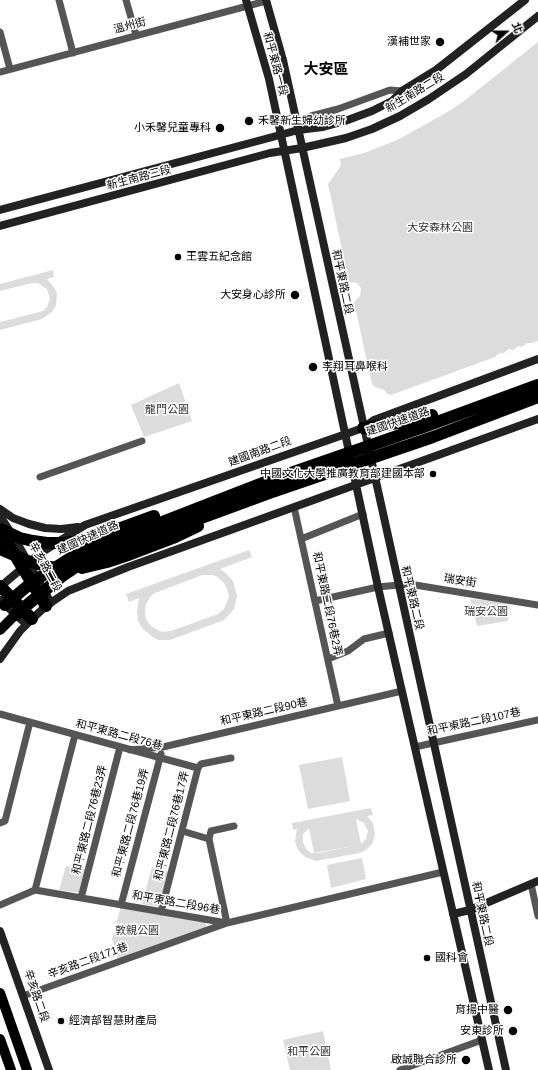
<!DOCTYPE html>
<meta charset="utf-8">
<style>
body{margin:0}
#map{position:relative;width:538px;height:1070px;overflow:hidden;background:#fff;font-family:Helvetica,"Noto Sans TC",sans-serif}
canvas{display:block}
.north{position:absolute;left:486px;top:12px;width:40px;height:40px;-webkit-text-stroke:3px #fff;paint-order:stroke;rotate:69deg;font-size:11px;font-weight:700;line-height:16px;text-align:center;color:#000}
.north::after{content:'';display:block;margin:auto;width:14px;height:18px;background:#000;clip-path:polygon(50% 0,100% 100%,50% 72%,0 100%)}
</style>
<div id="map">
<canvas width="538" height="1070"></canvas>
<div class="north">北</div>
</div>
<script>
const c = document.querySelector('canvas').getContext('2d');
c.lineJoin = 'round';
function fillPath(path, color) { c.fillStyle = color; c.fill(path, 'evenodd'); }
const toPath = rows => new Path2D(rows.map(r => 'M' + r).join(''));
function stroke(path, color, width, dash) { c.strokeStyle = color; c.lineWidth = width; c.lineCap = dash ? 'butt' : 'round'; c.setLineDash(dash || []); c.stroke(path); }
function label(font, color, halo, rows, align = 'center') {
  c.font = font + ' Helvetica,"Noto Sans TC",sans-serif'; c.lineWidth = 3; c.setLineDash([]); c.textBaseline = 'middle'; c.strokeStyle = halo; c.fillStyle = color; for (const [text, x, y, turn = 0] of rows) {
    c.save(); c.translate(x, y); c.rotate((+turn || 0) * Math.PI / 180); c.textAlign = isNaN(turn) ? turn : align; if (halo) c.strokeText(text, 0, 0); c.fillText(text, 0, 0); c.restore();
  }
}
fillPath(toPath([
 [538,42,538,341,532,343,527,343,522,347,518,346,513,350,509,349,504,353,498,354,495,357,391,395,388,394,384,390,373,386,372,384,354,302,360,296,361,288,357,283,349,282,328,184,338,170,341,165,340,159,364,153,397,140,446,113,464,101],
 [53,270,54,277,47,279,53,286,57,293,56,305,52,312,42,319,0,330,0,322,43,311,47,307,50,299,47,289,38,283,32,283,0,291,0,284],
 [179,383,192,421,144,437,131,405],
 [249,550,252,557,220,569,227,574,233,581,237,596,234,609,224,620,170,640,159,640,154,638,142,628,138,621,137,612,139,598,129,602,126,594],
 [202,575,211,575,216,576,224,583,227,589,229,597,224,609,218,614,171,631,162,632,151,626,146,619,145,612,146,604,150,597,155,593],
 [470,599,510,602,508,621,477,626],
 [342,757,350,801,308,809,299,765],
 [371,808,373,815,367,816,373,823,375,835,372,844,366,850,360,853,316,861,305,857,298,850,295,841,297,829,293,830,292,823],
 [356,819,364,823,368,831,366,839,361,844],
 [309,828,314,853,359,845,318,853,312,853,307,850,303,843,303,834],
 [362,858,366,879,331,888,327,865],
 [71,865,87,870,82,893,59,890,66,866,70,867],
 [152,867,170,872,161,907,142,904],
 [121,906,206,921,206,929,118,961,112,939],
 [323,1031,331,1070,290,1070,283,1040]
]), '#dcdcdc');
stroke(toPath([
 [59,0,73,53],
 [126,0,136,35],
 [0,32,10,69],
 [0,72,266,1],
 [298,130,311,116,338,109,390,90,402,91],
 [40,477,142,441],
 [294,507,338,706],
 [301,539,363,514],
 [315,601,378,587,409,584,538,605],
 [328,659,348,651,364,639,389,633],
 [0,714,198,768],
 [415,747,538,720],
 [130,750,163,747,402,691],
 [0,823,5,821,30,722],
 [209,839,211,831,234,826],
 [531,884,538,916],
 [35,890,75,735],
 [81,898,120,747],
 [0,905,35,890,227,923,443,872],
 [121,905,161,754],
 [161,912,198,768,201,764,231,758],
 [23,996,227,923,209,839,182,831],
 [400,1070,482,1040]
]), '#555', 7);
stroke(toPath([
 [246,0,269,79,378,587,489,1070],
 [266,0,283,60,506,1070],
 [0,210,280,135,298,130,323,127,345,121,372,111,392,101,402,91,436,70,525,0],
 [0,226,270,153,302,148,346,138,372,129,400,116,429,99,466,74,538,16],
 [0,509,13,518,29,524,45,528,61,529,78,527],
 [0,516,15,539,51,603],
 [0,587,39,554,85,525,363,428,374,420,538,359],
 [0,600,26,624],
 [0,659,20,631,32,619,46,606,68,591,128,567,538,419],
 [453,914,470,910,538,881],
 [0,931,49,1070]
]), '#222', 8);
stroke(toPath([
 [0,630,15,615],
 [0,993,27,1070],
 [0,1039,11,1070]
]), '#000', 10);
stroke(toPath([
 [363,428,419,420,432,415],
 [0,529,20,538,33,541,47,543,64,543,82,541,110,532,154,516],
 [0,531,46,606],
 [0,549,30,562,50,567,59,568],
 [82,568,107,562,131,554,173,538,198,526],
 [0,586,32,619],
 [5,605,31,583,72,557,265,482,429,425,538,385],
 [15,615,61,577,77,566,95,557,269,493,433,437,538,397]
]), '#000', 12);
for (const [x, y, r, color] of [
 [440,42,5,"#000"],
 [249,121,5,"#000"],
 [220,128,5,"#000"],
 [178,257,4,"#000"],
 [295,295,5,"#000"],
 [313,367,5,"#000"],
 [433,474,4,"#000"],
 [427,958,4,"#000"],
 [508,1010,5,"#000"],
 [61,1021,4,"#000"],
 [513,1031,5,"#000"],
 [466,1060,5,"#000"]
]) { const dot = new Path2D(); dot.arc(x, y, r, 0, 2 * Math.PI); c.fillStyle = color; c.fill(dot); stroke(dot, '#fff', 1.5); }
label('11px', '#000', '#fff', [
 ["溫州街",130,26,-15],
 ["和平東路一段",275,64,75],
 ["新生南路二段",415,93,-31],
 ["新生南路三段",139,178,-15],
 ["和平東路二段",342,282,78],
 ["建國快速道路",398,422,-19],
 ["建國南路二段",260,452,-20],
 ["建國快速道路",88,538,-24],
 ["辛亥路二段",45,567,61],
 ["瑞安街",460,581,9],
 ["和平東路二段",412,598,77],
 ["和平東路二段76巷2弄",327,604,78],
 ["和平東路二段90巷",264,712,-13],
 ["和平東路二段107巷",474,722,-12],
 ["和平東路二段76巷",119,735,15],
 ["和平東路二段76巷23弄",90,820,-76],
 ["和平東路二段76巷19弄",131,823,-75],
 ["和平東路二段76巷17弄",172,826,-76],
 ["和平東路二段96巷",176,903,10],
 ["和平東路二段",482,914,78],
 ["辛亥路二段171巷",88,961,-20],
 ["辛亥路二段",36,996,71]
]);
label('11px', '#000', '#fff', [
 ["漢補世家",431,42],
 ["禾馨新生婦幼診所",258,121,"left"],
 ["小禾馨兒童專科",211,128],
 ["王雲五紀念館",186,257,"left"],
 ["大安身心診所",286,295],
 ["李翔耳鼻喉科",322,367,"left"],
 ["中國文化大學推廣教育部建國本部",425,474],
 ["國科會",435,958,"left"],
 ["育揚中醫",499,1010],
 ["經濟部智慧財產局",69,1021,"left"],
 ["安東診所",504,1031],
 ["啟誠聯合診所",457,1060]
], 'right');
label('11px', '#333', '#fff', [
 ["大安森林公園",440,228],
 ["龍門公園",167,410],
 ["瑞安公園",486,612],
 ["敦親公園",137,931],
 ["和平公園",309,1052]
]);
label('bold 15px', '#000', '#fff', [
 ["大安區",326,70]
]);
</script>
